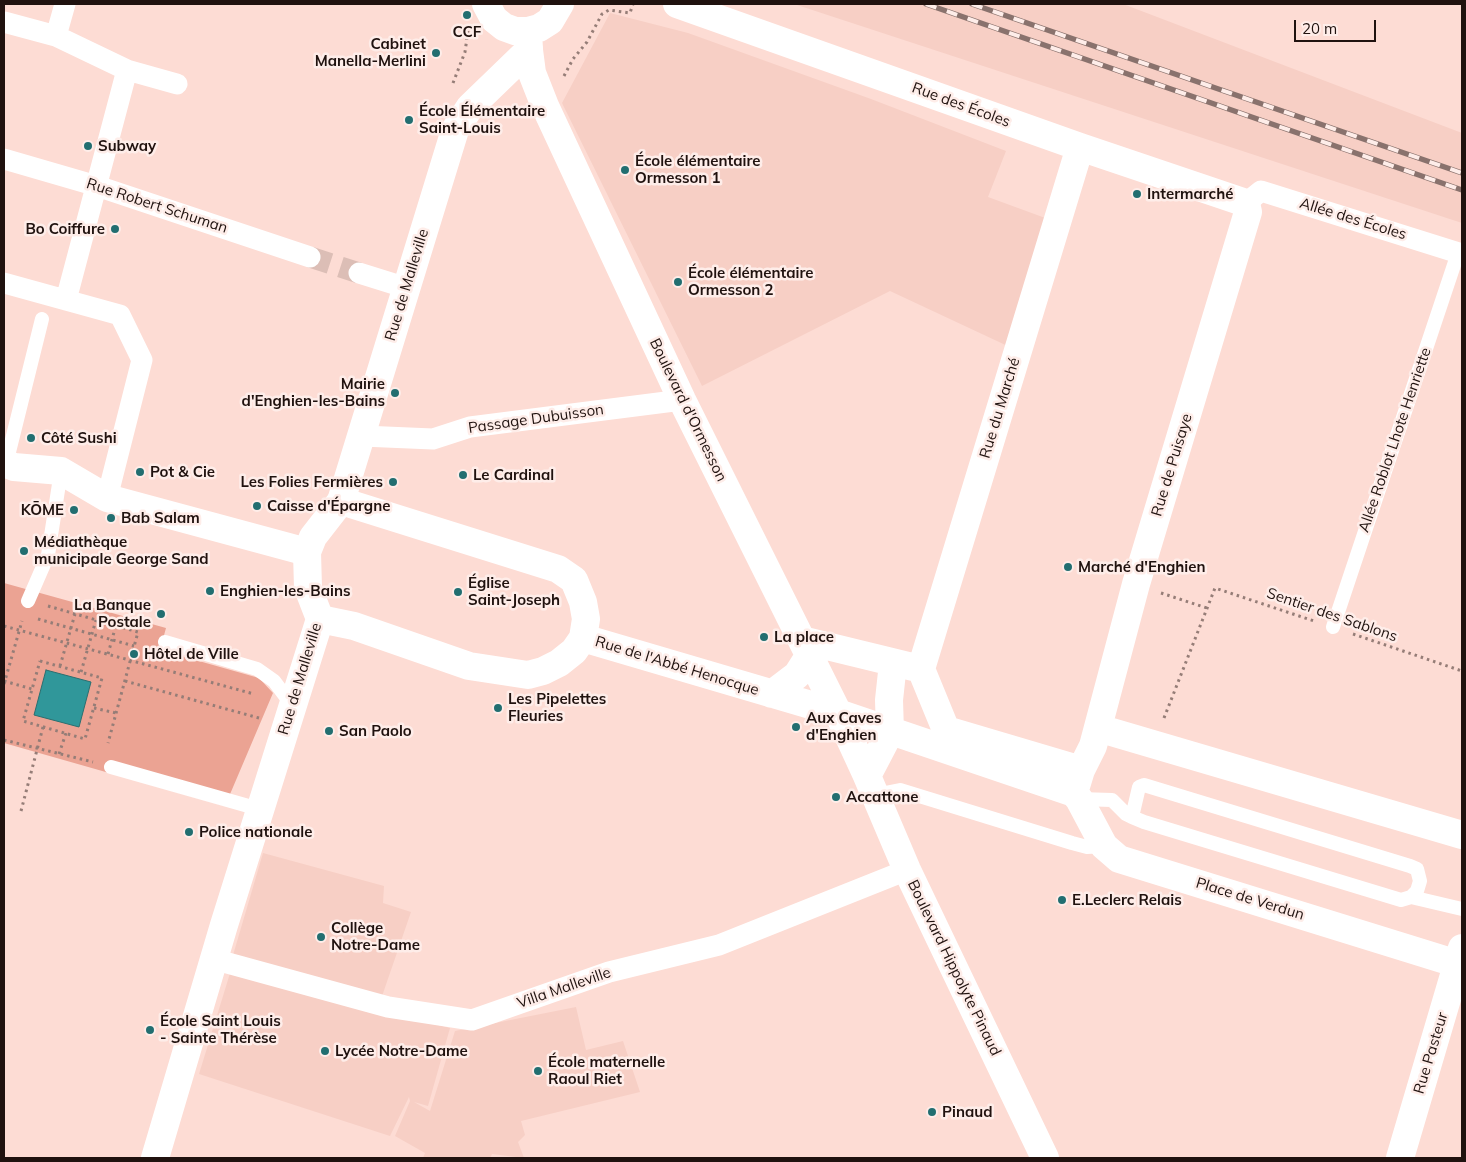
<!DOCTYPE html>
<meta charset="utf-8">
<style>
body{margin:0}
#map{position:relative;width:1466px;height:1162px;overflow:hidden;background:#fddcd4;font-family:Mulish,sans-serif}
canvas{display:block}
.frame{position:absolute;inset:0;border:5px solid #20120f;pointer-events:none}
.scale{position:absolute;left:1294px;top:20px;width:82px;height:22px;box-sizing:border-box;border:2px solid #20120f;border-top:0;padding-left:6px;font-size:15px;line-height:18px;white-space:nowrap;color:#20120f;-webkit-text-stroke:4px #feede9;paint-order:stroke}
</style>
<div id="map">
<canvas width="1466" height="1162"></canvas>
<div class="frame"></div>
<div class="scale">20 m</div>
</div>
<script>
const c = document.querySelector('canvas').getContext('2d');
c.lineJoin = 'round';
function fillPath(path, color) { c.fillStyle = color; c.fill(path, 'evenodd'); }
const toPath = rows => new Path2D(rows.map(r => 'M' + r).join(''));
function stroke(path, color, width, dash) { c.strokeStyle = color; c.lineWidth = width; c.lineCap = dash ? 'butt' : 'round'; c.setLineDash(dash || []); c.stroke(path); }
function label(font, color, halo, rows, align = 'center') {
  c.font = font + ' Mulish,sans-serif'; c.lineWidth = 5; c.setLineDash([]); c.textBaseline = 'middle'; c.strokeStyle = halo; c.fillStyle = color; for (const [text, x, y, turn = 0] of rows) {
    c.save(); c.translate(x, y); c.rotate((+turn || 0) * Math.PI / 180); c.textAlign = isNaN(turn) ? turn : align; if (halo) c.strokeText(text, 0, 0); c.fillText(text, 0, 0); c.restore();
  }
}
fillPath(toPath([
 [794,4,1123,4,1462,133,1462,223],
 [610,13,688,33,871,99,1006,151,988,197,1048,219,1014,349,890,291,702,386,562,103],
 [263,853,384,886,383,903,411,912,380,1002,231,962],
 [231,970,450,1028,428,1106,414,1102,430,1111,455,1031,576,1007,586,1050,623,1041,640,1092,521,1121,525,1135,518,1142,524,1158,492,1154,490,1158,423,1158,425,1153,395,1136,410,1101,409,1097,390,1136,199,1074]
]), '#f7cfc5');
fillPath(toPath([
 [4,583,166,628,160,650,259,678,273,693,225,806,4,743]
]), '#eba393');
const water = toPath([
 [46,670,91,682,79,727,34,715,46,670]
]);
fillPath(water, '#30979a');
stroke(water, '#2b6f70', 1);
stroke(toPath([
 [310,257,359,273]
]), '#dcbeb6', 21, [21, 11]);
stroke(toPath([
 [564,76,573,59,587,42,602,14,609,10,630,13,633,4],
 [453,83,465,52,468,31],
 [1161,593,1207,608],
 [48,606,138,632,108,743],
 [38,619,134,646],
 [4,626,254,694],
 [1353,634,1462,671],
 [108,654,116,625],
 [40,661,102,678,85,739,23,721,40,661],
 [60,666,75,614],
 [81,672,96,620],
 [4,681,32,689],
 [125,681,259,718],
 [4,684,22,621],
 [94,708,116,713],
 [1164,718,1215,588,1314,621],
 [4,740,93,762],
 [59,754,66,733],
 [21,811,43,727]
]), '#957d77', 3, [2.5, 4]);
stroke(toPath([
 [6,464,42,319],
 [28,601,48,555,61,471],
 [1333,627,1458,253],
 [165,642,257,669,274,681,292,705],
 [111,767,259,809],
 [875,795,900,790,1072,843,1087,847,1104,846],
 [1079,799,1112,800,1126,814,1132,817,1144,822,1401,900,1411,897,1417,891,1420,881,1417,869,1410,866,1144,785,1139,787,1132,817],
 [1411,897,1462,909]
]), '#fff', 14);
stroke(toPath([
 [4,22,56,36,127,70,177,84],
 [56,36,65,4],
 [4,159,97,186,310,257],
 [1246,203,1261,191,1462,254],
 [359,273,407,288],
 [4,283,120,315,142,360,107,498],
 [66,300,127,70],
 [362,436,433,439,470,427,682,400],
 [213,959,388,1007,472,1020,609,972,719,945,907,870]
]), '#fff', 21);
stroke(toPath([
 [677,4,1080,147,1246,203,1248,212,1136,584,1093,746,1081,770,1074,793],
 [529,50,532,73,545,106,682,400,838,713,1074,793,1079,799,1104,846,1119,859,1458,964],
 [4,463,14,467,61,471,107,498,307,552],
 [320,619,354,626,469,666,528,675,543,671,559,663,574,651,583,638,586,619,583,602,574,580,558,569,341,501],
 [583,638,838,713,867,776],
 [802,640,921,669,946,730,1081,770],
 [921,669,1080,147],
 [772,694,797,675,809,656],
 [1098,728,1462,835],
 [890,732,867,776,907,870,1045,1158],
 [890,732,889,700,893,663],
 [1400,1158,1462,948]
]), '#fff', 28);
stroke(toPath([
 [486,4,494,19,504,27,515,31,528,31,539,28,550,21,560,4],
 [155,1158,224,925,320,619,308,588,307,552,313,537,341,501,455,130,470,107,529,50,528,31]
]), '#fff', 28);
const rail = toPath([
 [926,4,1462,190],
 [972,4,1462,173]
]);
stroke(rail, '#89726d', 5.5);
stroke(rail, '#feede9', 4, [11]);
for (const [x, y, r, color] of [
 [467,15,5,"#226e70"],
 [436,53,5,"#226e70"],
 [409,120,5,"#226e70"],
 [88,146,5,"#226e70"],
 [625,170,5,"#226e70"],
 [1137,194,5,"#226e70"],
 [115,229,5,"#226e70"],
 [678,282,5,"#226e70"],
 [395,393,5,"#226e70"],
 [31,438,5,"#226e70"],
 [140,472,5,"#226e70"],
 [463,475,5,"#226e70"],
 [393,482,5,"#226e70"],
 [257,506,5,"#226e70"],
 [74,510,5,"#226e70"],
 [111,518,5,"#226e70"],
 [24,551,5,"#226e70"],
 [1068,567,5,"#226e70"],
 [210,591,5,"#226e70"],
 [458,592,5,"#226e70"],
 [161,614,5,"#226e70"],
 [764,637,5,"#226e70"],
 [134,654,5,"#226e70"],
 [498,708,5,"#226e70"],
 [796,727,5,"#226e70"],
 [329,731,5,"#226e70"],
 [836,797,5,"#226e70"],
 [189,832,5,"#226e70"],
 [1062,900,5,"#226e70"],
 [321,937,5,"#226e70"],
 [150,1030,5,"#226e70"],
 [325,1051,5,"#226e70"],
 [538,1071,5,"#226e70"],
 [932,1112,5,"#226e70"]
]) { const dot = new Path2D(); dot.arc(x, y, r, 0, 2 * Math.PI); c.fillStyle = color; c.fill(dot); stroke(dot, '#feede9', 2); }
label('bold 15px', '#20120f', '#feede9', [
 ["CCF",467,32,"center"],
 ["Cabinet",426,44,"right"],
 ["Manella-Merlini",426,61,"right"],
 ["École Élémentaire",419,111],
 ["Saint-Louis",419,128],
 ["Subway",98,146],
 ["École élémentaire",635,161],
 ["Ormesson 1",635,178],
 ["Intermarché",1147,194],
 ["Bo Coiffure",105,229,"right"],
 ["École élémentaire",688,273],
 ["Ormesson 2",688,290],
 ["Mairie",385,384,"right"],
 ["d'Enghien-les-Bains",385,401,"right"],
 ["Côté Sushi",41,438],
 ["Pot & Cie",150,472],
 ["Le Cardinal",473,475],
 ["Les Folies Fermières",383,482,"right"],
 ["Caisse d'Épargne",267,506],
 ["KŌME",64,510,"right"],
 ["Bab Salam",121,518],
 ["Médiathèque",34,542],
 ["municipale George Sand",34,559],
 ["Marché d'Enghien",1078,567],
 ["Église",468,583],
 ["Saint-Joseph",468,600],
 ["Enghien-les-Bains",220,591],
 ["La Banque",151,605,"right"],
 ["Postale",151,622,"right"],
 ["La place",774,637],
 ["Hôtel de Ville",144,654],
 ["Les Pipelettes",508,699],
 ["Fleuries",508,716],
 ["Aux Caves",806,718],
 ["d'Enghien",806,735],
 ["San Paolo",339,731],
 ["Accattone",846,797],
 ["Police nationale",199,832],
 ["E.Leclerc Relais",1072,900],
 ["Collège",331,928],
 ["Notre-Dame",331,945],
 ["École Saint Louis",160,1021],
 ["- Sainte Thérèse",160,1038],
 ["Lycée Notre-Dame",335,1051],
 ["École maternelle",548,1062],
 ["Raoul Riet",548,1079],
 ["Pinaud",942,1112]
], 'left');
label('15px', '#20120f', '#feede9', [
 ["Rue des Écoles",961,105,20],
 ["Rue Robert Schuman",157,206,18],
 ["Allée des Écoles",1353,219,17],
 ["Rue de Malleville",407,285,-73],
 ["Rue du Marché",1000,408,-73],
 ["Boulevard d'Ormesson",688,410,64],
 ["Passage Dubuisson",536,419,-8],
 ["Allée Roblot Lhote Henriette",1395,440,-71],
 ["Rue de Puisaye",1172,465,-73],
 ["Sentier des Sablons",1332,615,19],
 ["Rue de l'Abbé Henocque",677,666,17],
 ["Rue de Malleville",300,679,-73],
 ["Place de Verdun",1250,899,17],
 ["Boulevard Hippolyte Pinaud",954,968,64],
 ["Villa Malleville",564,988,-19],
 ["Rue Pasteur",1431,1053,-73]
]);
</script>
